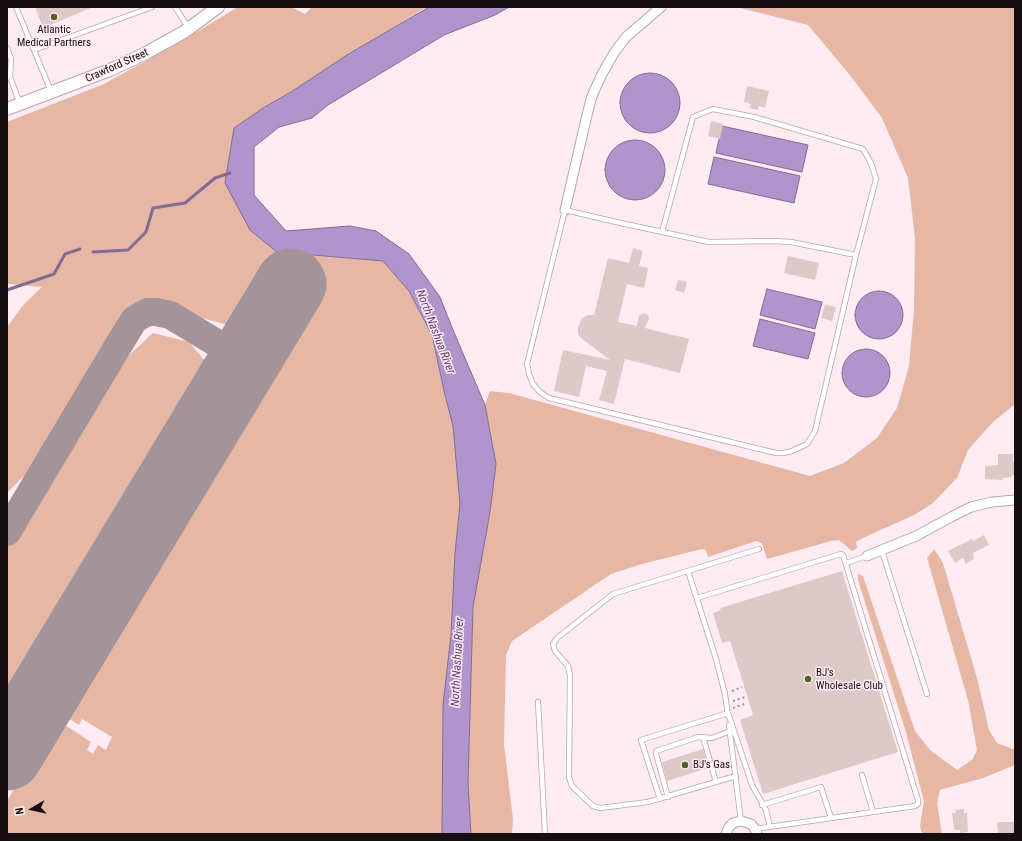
<!DOCTYPE html>
<style>
body{margin:0}
#map{position:relative;width:1022px;height:841px;overflow:hidden;background:#ffecf2;font-family:"Roboto Condensed",sans-serif}
canvas{display:block}
.frame{position:absolute;inset:0;border:8px solid #150f11;pointer-events:none}
.north{position:absolute;left:12px;top:789px;width:40px;height:40px;-webkit-text-stroke:3px #ffecf2;paint-order:stroke;rotate:261deg;font-size:11px;font-weight:700;line-height:16px;text-align:center;color:#150f11}
.north::after{content:'';display:block;margin:auto;width:14px;height:18px;background:#150f11;clip-path:polygon(50% 0,100% 100%,50% 72%,0 100%)}
</style>
<div id="map">
<canvas width="1022" height="841"></canvas>
<div class="frame"></div>
<div class="north">N</div>
</div>
<script>
const c = document.querySelector('canvas').getContext('2d');
c.lineJoin = 'round';
function fillPath(path, color) { c.fillStyle = color; c.fill(path, 'evenodd'); }
const toPath = rows => new Path2D(rows.map(r => 'M' + r).join(''));
function stroke(path, color, width, dash) { c.strokeStyle = color; c.lineWidth = width; c.lineCap = dash ? 'butt' : 'round'; c.setLineDash(dash || []); c.stroke(path); }
function label(font, color, halo, rows, align = 'center') {
  c.font = font + ' "Roboto Condensed",sans-serif'; c.lineWidth = 3; c.setLineDash([]); c.textBaseline = 'middle'; c.strokeStyle = halo; c.fillStyle = color; for (const [text, x, y, turn = 0] of rows) {
    c.save(); c.translate(x, y); c.rotate((+turn || 0) * Math.PI / 180); c.textAlign = isNaN(turn) ? turn : align; if (halo) c.strokeText(text, 0, 0); c.fillText(text, 0, 0); c.restore();
  }
}
fillPath(toPath([
 [238,7,291,7,305,14,312,7,429,7,423,9,291,92,263,108,234,128,225,183,278,253,313,255,383,261,409,291,432,335,445,395,453,426,460,504,455,553,451,635,443,705,442,834,7,834,7,801,56,719,91,742,87,750,93,754,98,745,106,750,112,737,82,719,79,725,60,713,313,295,270,270,235,327,195,316,169,305,159,303,151,302,134,309,128,313,123,320,26,474,7,493,7,327,24,304,42,287,7,284,7,122,104,84,178,43],
 [736,7,1015,7,1015,404,993,422,968,450,957,478,933,503,914,515,865,537,856,542,857,548,852,551,839,540,831,541,767,559,762,543,756,541,708,557,706,550,702,549,642,564,611,574,512,641,506,655,504,744,513,820,512,834,471,834,468,783,473,607,490,512,496,464,485,405,490,391,509,393,810,476,844,463,877,438,897,408,909,366,914,309,915,238,908,178,882,118,849,74,808,25],
 [153,333,189,342,211,368,7,707,7,547,76,433,127,357],
 [934,549,943,563,977,678,989,730,997,743,1015,750,1015,765,983,778,940,790,937,803,942,834,922,834,920,826,924,801,905,729,858,580,858,574,863,576,915,731,930,750,957,770,973,759,977,750,968,700,927,558]
]), '#e6b7a4');
const water = toPath([
 [429,7,509,7,495,15,444,35,328,105,312,118,279,127,254,147,254,195,286,231,350,226,376,231,409,254,440,297,453,330,485,405,496,464,490,512,473,607,468,783,471,834,442,834,443,705,451,635,455,553,460,504,453,426,445,395,432,335,409,291,383,261,313,255,278,253,250,230,225,183,234,128,263,108,291,92,347,55,429,7],
 '620 103a30 30 0 1 1 60 0a30 30 0 1 1-60 0Z',
 [722,126,808,145,802,172,716,153,722,126],
 '605 170a30 30 0 1 1 60 0a30 30 0 1 1-60 0Z',
 [714,157,800,176,794,203,708,184,714,157],
 [767,289,822,302,815,329,760,315,767,289],
 '855 315a24 24 0 1 1 48 0a24 24 0 1 1-48 0Z',
 [760,319,815,333,808,359,753,346,760,319],
 '842 373a24 24 0 1 1 48 0a24 24 0 1 1-48 0Z'
]);
fillPath(water, '#b094cb');
stroke(water, '#826c93', 1);
stroke(toPath([
 [93,252,128,250,146,232,153,208,185,203,215,178,230,173],
 [7,290,54,274,65,254,80,249]
]), '#826c93', 3);
stroke(toPath([
 [7,532,115,351,134,320,142,315,148,312,156,312,170,315,220,345,226,351,230,359,232,368,227,388]
]), '#a29498', 28);
stroke(toPath([
 [7,755,291,284]
]), '#a29498', 71);
fillPath(toPath([
 [35,7,93,7,43,28],
 [747,86,769,91,765,108,759,106,758,110,750,108,751,104,744,102],
 [711,121,723,124,720,139,708,136],
 [633,248,643,251,639,266,648,268,644,288,627,284,618,322,637,326,639,315,645,313,648,315,649,319,645,328,689,339,680,373,625,359,614,404,599,400,607,371,586,366,579,397,554,391,563,350,610,360,581,338,578,334,578,327,582,318,588,315,594,315,608,258,629,263],
 [788,256,819,263,815,280,784,273],
 [678,280,687,282,684,293,675,290],
 [825,305,836,307,832,321,821,318],
 [998,454,1013,454,1013,462,1015,462,1015,475,1012,475,1012,477,1003,478,1003,480,985,479,985,466,998,465],
 [984,535,989,545,973,553,974,559,966,564,963,558,955,563,948,551,972,539,973,541],
 [842,571,898,752,763,794,740,720,753,715,730,641,722,643,713,613,721,610,720,608],
 [703,749,708,768,667,781,662,762],
 [964,809,964,813,967,813,968,832,960,833,960,830,954,830,952,813,956,813,955,810],
 [997,822,1015,822,1015,833,998,833]
]), '#dcc9c8');
const lane = toPath([
 [16,7,51,91],
 [175,7,188,27],
 [7,48,11,59,10,77,20,104],
 [34,50,152,7],
 [565,210,616,222,709,242,774,241,791,242,856,255,815,431,807,444,792,451,784,453,776,453,549,398,540,392,533,384,529,374,527,364,565,210],
 [662,232,693,117,713,109,754,117,863,149,871,163,876,179,856,255],
 [882,551,927,694],
 [846,563,867,556],
 [688,571,716,659,725,694,728,716],
 [697,598,841,554,843,555,918,800,918,804,915,806,755,829],
 [538,702,545,834],
 [729,725,741,821],
 [703,737,716,782],
 [862,775,873,812],
 [736,776,648,802,600,808,593,806,572,786,569,777,570,675,568,666,555,651,553,644,557,638,613,594,759,549],
 [668,797,656,754,656,751,698,737,712,738,733,730],
 [660,799,641,740,728,713,752,785,766,810,770,827],
 [762,805,821,787,831,818]
]);
const street = toPath([
 [565,210,587,115,592,96,602,74,614,53,626,37,661,7],
 [867,556,916,536,953,516,971,507,992,502,1015,500],
 [726,834,729,827,733,823,741,821,751,824,755,829,757,834]
]);
const secondary = toPath([
 [7,109,110,70,146,53,184,32,218,7]
]);
stroke(lane, '#b7a5ab', 6);
stroke(street, '#b7a5ab', 11);
stroke(secondary, '#b7a5ab', 14);
stroke(toPath([
 [732,691,742,687],
 [733,701,745,697],
 [733,708,747,703]
]), '#9d9094', 2, [2, 3]);
stroke(lane, '#fff', 4.5);
stroke(street, '#fff', 9);
stroke(secondary, '#fff', 12);
for (const [x, y, r, color] of [
 [54,17,4,"#575d2b"],
 [808,679,4,"#575d2b"],
 [685,765,4,"#575d2b"]
]) { const dot = new Path2D(); dot.arc(x, y, r, 0, 2 * Math.PI); c.fillStyle = color; c.fill(dot); stroke(dot, '#ffecf2', 1.5); }
label('11px', '#150f11', '#ffecf2', [
 ["Atlantic",54,30,"center"],
 ["Medical Partners",54,43,"center"],
 ["BJ's",816,673],
 ["Wholesale Club",816,686],
 ["BJ's Gas",693,765]
], 'left');
label('11px', '#150f11', '#ffecf2', [
 ["Crawford Street",117,66,-24]
]);
label('italic 12px', '#5d387b', '#ffecf2', [
 ["North Nashua River",435,332,69],
 ["North Nashua River",458,662,-87]
]);
</script>
